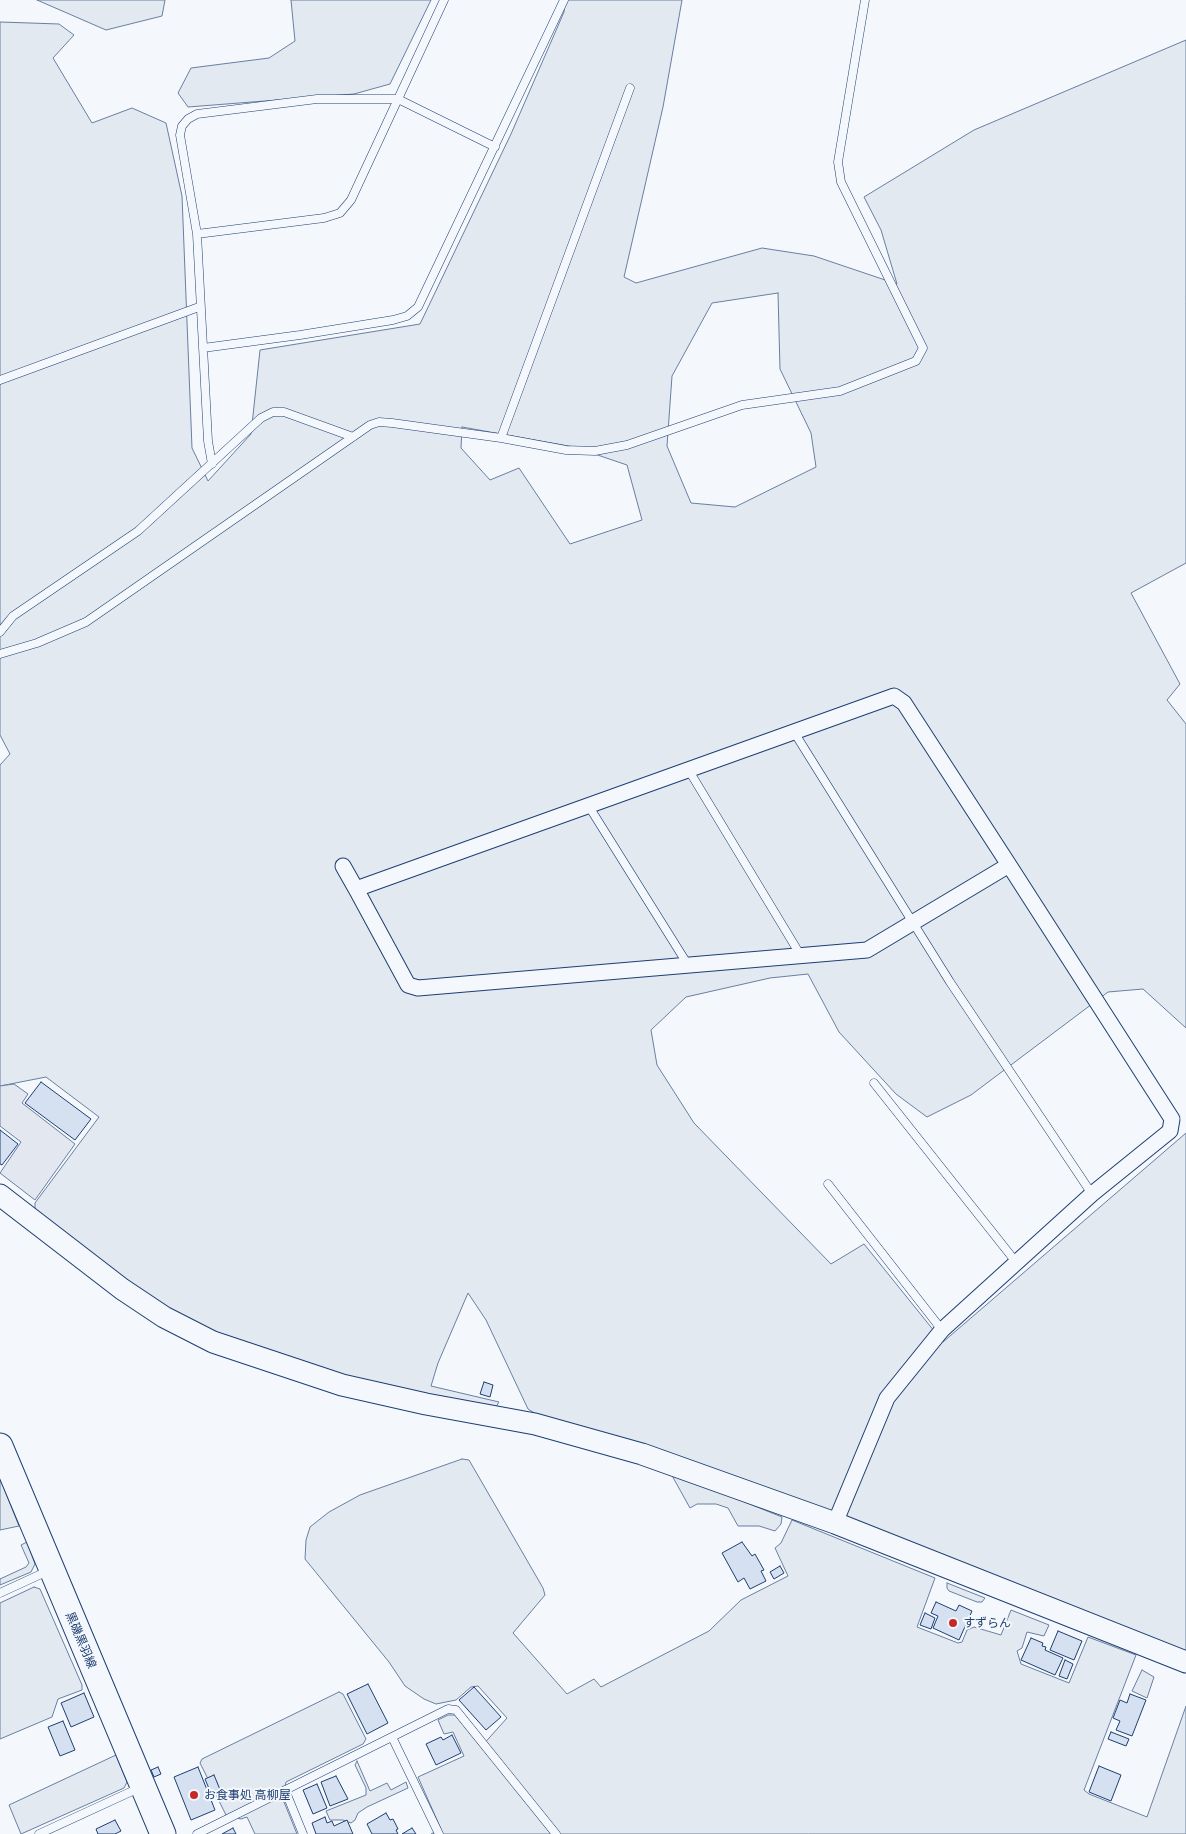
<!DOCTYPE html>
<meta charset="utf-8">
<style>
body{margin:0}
canvas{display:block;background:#f4f7fb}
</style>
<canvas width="1186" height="1834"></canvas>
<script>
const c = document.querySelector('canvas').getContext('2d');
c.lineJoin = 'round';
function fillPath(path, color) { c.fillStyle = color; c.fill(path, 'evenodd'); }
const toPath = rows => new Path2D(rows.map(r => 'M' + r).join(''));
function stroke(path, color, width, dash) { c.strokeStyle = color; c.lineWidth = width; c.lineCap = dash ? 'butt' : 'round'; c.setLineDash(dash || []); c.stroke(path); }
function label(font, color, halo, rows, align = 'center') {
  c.font = font + ' Ubuntu,"Noto Sans JP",sans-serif'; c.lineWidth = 4; c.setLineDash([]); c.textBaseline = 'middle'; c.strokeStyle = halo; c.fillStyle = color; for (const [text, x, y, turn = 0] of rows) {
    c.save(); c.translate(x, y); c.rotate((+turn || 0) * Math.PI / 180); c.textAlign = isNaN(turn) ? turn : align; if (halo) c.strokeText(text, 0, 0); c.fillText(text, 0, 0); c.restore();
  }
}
const green = toPath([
 [37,0,165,0,162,16,106,30,37,0],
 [291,0,431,0,390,84,354,94,188,107,178,93,191,68,269,58,295,41,291,0],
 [565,0,682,0,663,107,624,277,636,283,762,248,814,256,897,284,881,230,864,197,974,130,1186,40,1186,563,1131,593,1180,684,1167,700,1186,724,1186,1028,1143,989,1108,992,971,1095,927,1117,896,1094,839,1032,808,974,770,978,686,997,651,1030,657,1065,694,1123,831,1264,864,1244,943,1342,1186,1133,1186,1651,536,1414,528,1409,486,1320,468,1293,438,1363,431,1386,499,1402,496,1407,434,1397,331,1372,265,1353,166,1311,35,1210,35,1203,99,1117,46,1077,0,1086,0,765,10,754,0,735,0,22,59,24,74,35,53,58,92,123,132,108,166,123,182,196,192,448,208,481,251,434,260,350,420,324,511,134,564,12,565,0],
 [778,293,780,369,811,433,816,467,735,507,691,503,667,446,672,376,712,303,778,293],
 [462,427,574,447,627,465,642,520,570,544,519,468,490,480,461,448,462,427],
 [462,1459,469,1460,543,1588,545,1595,513,1633,567,1694,594,1679,601,1687,709,1631,741,1600,788,1576,775,1548,781,1543,792,1520,935,1578,917,1627,958,1643,962,1642,967,1630,974,1627,1001,1635,1011,1610,1049,1625,1044,1636,1027,1632,1022,1648,1017,1651,1021,1664,1069,1683,1088,1637,1136,1655,1084,1790,1089,1794,1147,1817,1186,1706,1186,1834,431,1834,441,1829,418,1777,464,1756,453,1732,444,1734,438,1720,448,1715,455,1715,481,1747,507,1718,478,1686,471,1687,456,1700,436,1704,424,1699,405,1686,389,1662,305,1559,306,1540,310,1527,329,1512,360,1495,462,1459],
 [670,1472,782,1517,781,1524,775,1531,759,1526,738,1526,728,1508,716,1504,697,1504,690,1508,670,1472],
 [0,1481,1,1481,19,1526,0,1530,0,1481],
 [27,1542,35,1564,31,1572,0,1585,0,1579,26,1567,29,1563,21,1545,27,1542],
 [947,1583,985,1598,982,1602,977,1602,949,1591,947,1588,947,1583],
 [34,1587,40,1589,82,1685,82,1690,58,1699,52,1717,0,1739,0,1603,34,1587],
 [1142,1670,1154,1677,1147,1698,1132,1691,1142,1670],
 [339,1692,343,1694,366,1739,363,1744,286,1782,282,1801,284,1802,297,1834,255,1834,247,1817,241,1819,226,1815,200,1763,202,1759,339,1692],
 [116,1755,127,1782,124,1788,21,1834,9,1805,116,1755],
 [357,1761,370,1791,387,1783,391,1790,406,1782,408,1788,367,1807,358,1813,355,1820,351,1823,343,1820,330,1820,326,1811,366,1795,366,1788,355,1765,357,1761]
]);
fillPath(green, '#e3e9f0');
stroke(green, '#687fa3', 1);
const parking = toPath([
 [14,1084,28,1094,22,1103,75,1144,35,1200,0,1173,21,1142,0,1126,0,1086,14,1084]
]);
fillPath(parking, '#e3e8f0');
stroke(parking, '#687fa3', 1);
const building = toPath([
 [41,1082,91,1119,75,1140,25,1103,41,1082],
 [0,1130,18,1144,2,1165,0,1164,0,1130],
 [484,1382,493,1385,490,1397,480,1394,484,1382],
 [742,1542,752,1556,755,1554,764,1570,761,1571,766,1581,750,1589,744,1578,738,1582,722,1553,742,1542],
 [780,1566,784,1573,774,1579,770,1572,780,1566],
 [936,1602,956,1611,959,1605,972,1611,959,1640,933,1628,938,1616,931,1613,936,1602],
 [925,1613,935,1618,931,1629,920,1625,925,1613],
 [1058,1631,1082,1641,1074,1660,1050,1650,1058,1631],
 [1031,1638,1043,1643,1042,1646,1046,1647,1045,1650,1063,1658,1055,1675,1021,1660,1031,1638],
 [1065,1660,1073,1664,1067,1679,1059,1676,1065,1660],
 [368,1684,388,1723,367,1734,347,1694,368,1684],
 [474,1687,501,1717,486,1730,459,1700,474,1687],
 [84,1693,94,1717,71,1727,61,1703,84,1693],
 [1130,1694,1146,1700,1132,1736,1116,1730,1120,1721,1113,1718,1120,1700,1127,1703,1130,1694],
 [63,1721,75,1750,60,1756,48,1727,63,1721],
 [1111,1732,1129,1739,1126,1746,1108,1739,1111,1732],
 [452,1735,461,1753,436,1765,426,1744,441,1737,443,1740,452,1735],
 [1099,1766,1121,1775,1111,1801,1089,1792,1099,1766],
 [158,1767,161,1774,154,1777,151,1770,158,1767],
 [198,1767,215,1810,191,1820,174,1777,198,1767],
 [214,1775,221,1792,212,1796,205,1779,214,1775],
 [336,1776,348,1799,330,1806,321,1782,336,1776],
 [317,1784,327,1808,313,1814,303,1790,317,1784],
 [386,1813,390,1820,393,1819,398,1829,396,1830,398,1834,372,1834,367,1824,386,1813],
 [325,1817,327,1823,332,1821,334,1826,347,1820,353,1834,316,1834,312,1823,325,1817],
 [115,1820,121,1831,115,1834,98,1834,96,1829,115,1820],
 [233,1828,236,1834,222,1834,233,1828],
 [412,1828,416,1834,402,1834,412,1828]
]);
fillPath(building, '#d5e0f0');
stroke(building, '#1d3f73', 1);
const lane = toPath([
 [197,234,324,218,340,213,351,200,444,0],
 [203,348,300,335,393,320,407,316,418,307,564,0],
 [0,380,199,307],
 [501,438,566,450,595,451,627,445,742,405,840,391,916,361,923,348,841,182,838,162,865,0],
 [212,464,208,441,197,234,180,135,182,126,188,119,197,114,317,99,398,99,495,147],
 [0,632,13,616,138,531,261,418,273,412,284,412,353,437],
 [0,654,37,643,86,622,370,425,379,422,392,423,501,438,630,88],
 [794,732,950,982,1092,1194],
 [688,769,801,956],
 [588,805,688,965],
 [874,1083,1016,1262],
 [828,1184,942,1330],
 [0,1593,50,1570],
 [392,1737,439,1834],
 [285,1790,303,1834],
 [39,1834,139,1788],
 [197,1834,448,1709,456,1710,556,1834]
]);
const street = toPath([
 [343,866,356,889],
 [835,1523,887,1398,942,1330,1092,1194,1170,1131,1172,1119,1009,865,904,703,894,696,356,889,408,985,418,988,867,950,1009,865]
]);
const secondary = toPath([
 [0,1195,122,1289,164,1317,213,1342,342,1385,426,1404,535,1424,642,1454,835,1523,1186,1662]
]);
const primary = toPath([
 [0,1446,163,1834]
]);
stroke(lane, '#1d3f73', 9);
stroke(street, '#1d3f73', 17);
stroke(secondary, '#1d3f73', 23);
stroke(primary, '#1d3f73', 27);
stroke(lane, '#f4f7fb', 8);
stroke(street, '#f4f7fb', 15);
stroke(secondary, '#f4f7fb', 21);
stroke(primary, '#f4f7fb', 25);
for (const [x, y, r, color] of [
 [953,1623,5,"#c62828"],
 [194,1795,5,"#c62828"]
]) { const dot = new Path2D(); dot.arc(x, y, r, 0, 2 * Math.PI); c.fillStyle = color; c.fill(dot); stroke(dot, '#f4f7fb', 2); }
label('12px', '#1d3f73', '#f4f7fb', [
 ["すずらん",963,1623],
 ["お食事処 高柳屋",204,1795]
], 'left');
label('12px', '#1d3f73', '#f4f7fb', [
 ["黒磯黒羽線",81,1640,67]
]);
</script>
